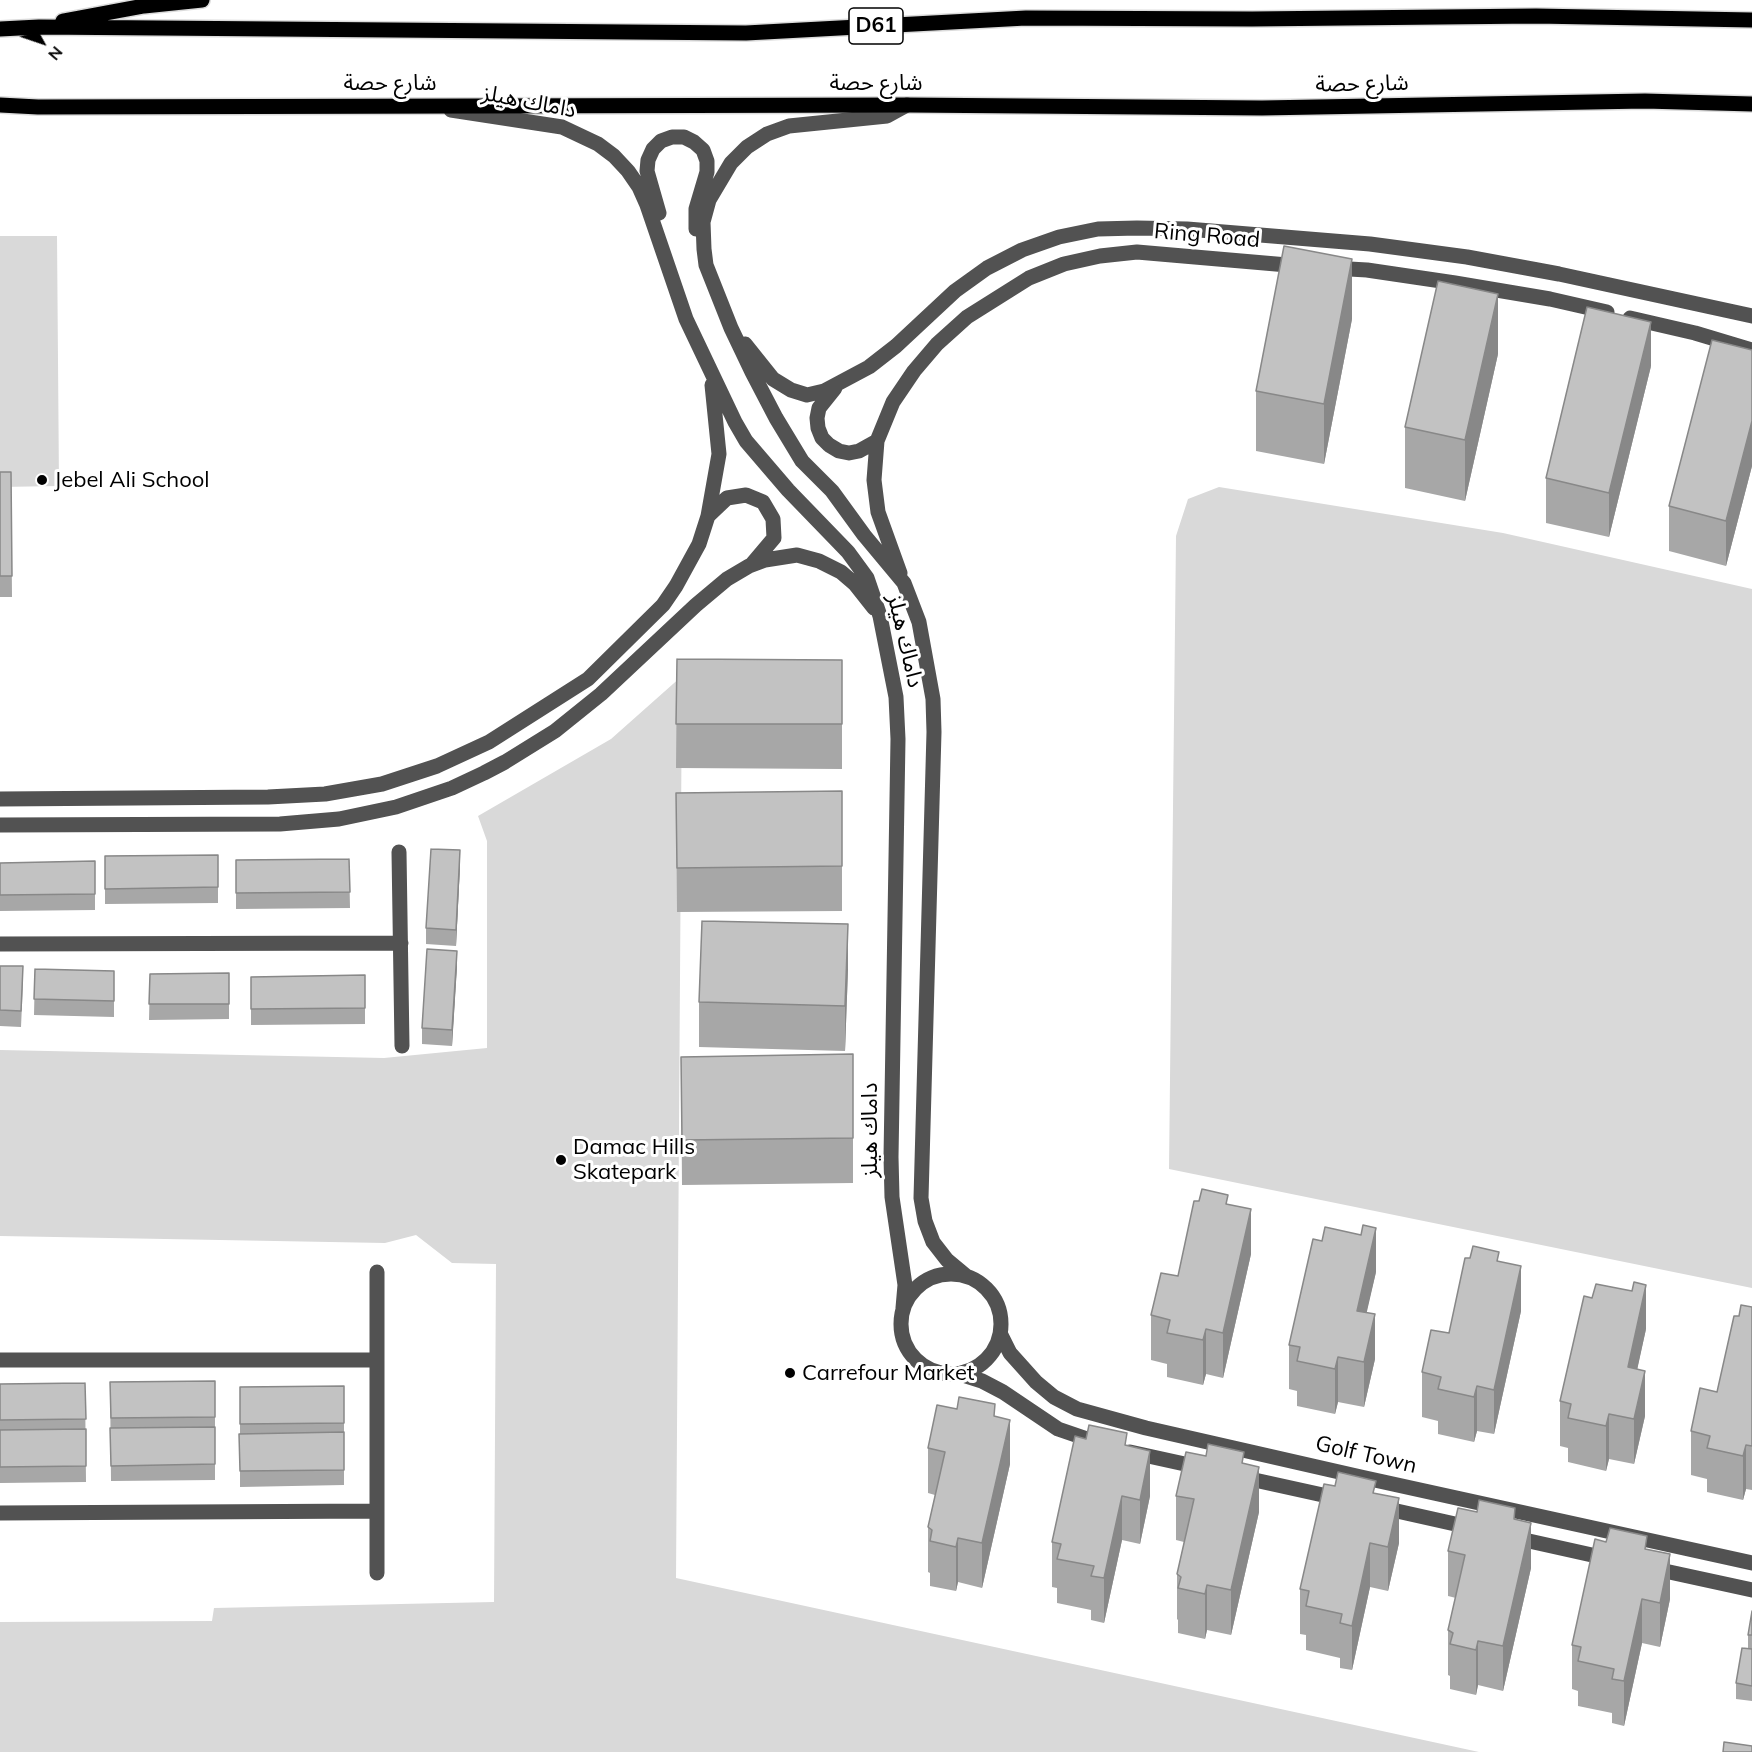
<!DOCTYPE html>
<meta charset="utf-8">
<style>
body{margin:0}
#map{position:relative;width:1752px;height:1752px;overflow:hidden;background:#fff;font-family:Mulish,sans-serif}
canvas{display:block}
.north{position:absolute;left:12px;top:12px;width:60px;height:60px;-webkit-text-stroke:4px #fff;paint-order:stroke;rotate:130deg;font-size:16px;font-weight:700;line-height:24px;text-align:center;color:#000}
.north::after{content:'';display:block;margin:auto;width:21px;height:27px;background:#000;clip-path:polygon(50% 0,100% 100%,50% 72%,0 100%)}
</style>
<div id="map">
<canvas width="1752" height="1752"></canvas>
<div class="north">N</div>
</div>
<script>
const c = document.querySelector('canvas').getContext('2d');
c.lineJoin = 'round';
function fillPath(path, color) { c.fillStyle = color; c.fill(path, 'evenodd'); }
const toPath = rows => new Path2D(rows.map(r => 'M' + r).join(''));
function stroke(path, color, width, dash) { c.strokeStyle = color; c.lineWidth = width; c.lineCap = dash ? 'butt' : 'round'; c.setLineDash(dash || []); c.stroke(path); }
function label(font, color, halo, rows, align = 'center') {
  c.font = font + ' Mulish,"Noto Sans Arabic",sans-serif'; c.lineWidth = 6; c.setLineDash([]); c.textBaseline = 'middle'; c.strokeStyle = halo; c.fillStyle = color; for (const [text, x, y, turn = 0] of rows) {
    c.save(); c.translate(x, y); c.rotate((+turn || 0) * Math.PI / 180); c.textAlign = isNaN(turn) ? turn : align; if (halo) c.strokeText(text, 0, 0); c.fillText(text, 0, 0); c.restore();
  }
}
fillPath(toPath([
 [0,236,57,236,59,486,0,487],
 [1219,487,1503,533,1752,589,1752,1288,1169,1169,1176,536,1188,499],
 [682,676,676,1578,1479,1752,0,1752,0,1622,212,1621,214,1608,494,1602,496,1264,452,1263,416,1235,385,1243,0,1236,0,1050,384,1058,487,1048,487,841,478,816,611,739]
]), '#d9d9d9');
const major = toPath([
 [63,21,144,6,202,0],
 [0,29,39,27,746,33,1026,18,1252,19,1536,16,1752,20],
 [0,105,38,107,907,105,1262,108,1645,101,1752,104]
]);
stroke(major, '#dbdbdb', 18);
stroke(toPath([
 [907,105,887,116,789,126,767,134,747,147,731,163,709,200,703,222,704,249,706,265,731,328,752,372,776,418,802,461,832,491,864,535,904,583,919,622,933,699,934,732,921,1198,925,1221,933,1242,947,1260,965,1275],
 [451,110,562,127,598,144,614,156,628,171,639,187,647,205,686,319,735,422,746,441,788,490,848,552,867,578,880,616,896,697,898,739,891,1157,892,1197,905,1285,903,1308],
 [659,213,647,171,648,160,653,149,661,141,672,137,684,137,694,142,703,150,707,161,707,172,696,209,696,229],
 [1332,268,1367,270,1455,283,1550,299,1607,312],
 [1630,318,1695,333,1752,350],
 [745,344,773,379,791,390,807,395,824,391,869,367,896,346,955,291,987,268,1022,250,1059,237,1098,229,1137,228,1187,229,1370,244,1467,257,1559,274,1752,316],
 [835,388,819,408,817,418,818,428,822,438,829,445,839,451,849,453,859,451,877,441],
 [708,516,727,498,746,495,763,502,773,519,774,538,752,564],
 [900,573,878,512,874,480,877,441,893,402,914,371,937,344,967,317,1029,278,1064,264,1100,256,1137,252,1299,266],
 [0,799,268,797,325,794,382,784,437,766,489,742,588,679,663,605,676,586,699,544,708,516,719,454,712,385],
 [0,825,280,824,339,819,396,807,452,788,484,773,505,762,555,731,601,694,696,605,727,579,749,566,765,560,797,555,819,561,841,572,855,584,874,608],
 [399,852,402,1046],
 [0,944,401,943],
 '901 1324a50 50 0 1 1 100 0a50 50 0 1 1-100 0Z',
 [1001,1335,1010,1353,1036,1382,1054,1397,1077,1409,1146,1428,1361,1477,1752,1563],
 [0,1360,377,1360],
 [960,1374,982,1381,1003,1392,1058,1429,1096,1442],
 [1130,1452,1203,1468],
 [1241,1477,1341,1499],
 [1379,1507,1473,1528],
 [0,1513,377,1511],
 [1511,1537,1610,1559],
 [1651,1568,1752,1590],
 [377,1573,377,1272]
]), '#525252', 15);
stroke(major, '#000', 15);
fillPath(toPath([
 [1352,319,1324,464,1256,451,1256,391],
 [1752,350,1752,466,1726,566,1669,551,1669,506],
 [1498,354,1465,501,1405,488,1405,427],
 [1651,366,1609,537,1546,523,1546,478],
 [0,472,11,472,12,597,0,597],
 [677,659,842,660,842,769,676,768],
 [842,791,842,911,677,912,676,793],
 [218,855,218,903,105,904,105,856],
 [349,859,350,908,236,909,236,860],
 [95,861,95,910,0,911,0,863],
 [460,866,456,946,426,944,426,928],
 [0,966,23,982,21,1027,0,1026],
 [457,966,452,1046,422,1044,422,1028],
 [35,969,114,987,114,1017,34,1015],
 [848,969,845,1051,699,1047,699,1002],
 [229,973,229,1019,149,1020,150,974],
 [365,975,365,1024,251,1025,251,977],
 [853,1054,853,1183,682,1185,681,1057],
 [1228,1205,1251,1254,1223,1378,1206,1374,1203,1385,1167,1377,1167,1364,1151,1360,1151,1315],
 [1499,1261,1521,1311,1494,1434,1477,1431,1474,1442,1438,1434,1438,1421,1422,1417,1422,1372],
 [1376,1272,1366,1313,1375,1359,1364,1407,1338,1402,1335,1414,1297,1406,1297,1391,1289,1389,1289,1345],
 [1752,1307,1752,1490,1746,1489,1743,1500,1707,1492,1707,1479,1691,1475,1691,1431,1717,1392,1739,1316],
 [1646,1329,1637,1369,1645,1416,1634,1464,1609,1459,1606,1471,1568,1462,1568,1448,1560,1446,1560,1401],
 [215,1381,215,1480,111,1481,110,1382],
 [85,1383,86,1482,0,1483,0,1384],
 [344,1386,344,1485,240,1487,240,1387],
 [995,1416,1010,1464,982,1588,958,1582,956,1591,930,1586,930,1573,928,1572,928,1527,935,1495,928,1493,928,1448],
 [1127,1446,1150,1496,1140,1544,1122,1540,1104,1623,1091,1620,1091,1610,1057,1603,1057,1588,1052,1587,1052,1542],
 [1244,1463,1259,1512,1231,1635,1207,1630,1205,1639,1178,1633,1178,1620,1177,1619,1177,1574,1184,1542,1176,1540,1176,1496],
 [1376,1493,1399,1543,1388,1591,1370,1587,1352,1670,1340,1668,1340,1658,1306,1650,1306,1635,1300,1634,1300,1589],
 [1515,1519,1531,1568,1503,1691,1478,1685,1476,1695,1450,1689,1450,1676,1448,1675,1448,1630,1456,1598,1448,1596,1448,1551],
 [1647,1549,1670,1599,1660,1647,1642,1643,1624,1726,1612,1723,1612,1713,1578,1706,1578,1691,1572,1689,1572,1645],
 [1752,1611,1752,1701,1736,1699,1736,1683,1748,1649,1748,1635]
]), '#a7a7a7');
fillPath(toPath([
 [1352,259,1352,319,1324,464,1324,404],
 [1498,294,1498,354,1465,501,1465,440],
 [1651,322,1651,366,1609,537,1609,493],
 [1752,421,1752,466,1726,566,1726,521],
 [460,850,460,866,456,946,456,930],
 [848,924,848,969,845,1051,845,1006],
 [457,951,457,966,452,1046,452,1030],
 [1251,1209,1251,1254,1223,1378,1223,1333],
 [1376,1228,1376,1272,1357,1355,1357,1311],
 [1521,1266,1521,1311,1494,1434,1494,1390],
 [1646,1285,1646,1329,1628,1412,1628,1367],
 [1375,1314,1375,1359,1364,1407,1364,1362],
 [1206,1329,1206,1374,1203,1385,1203,1340],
 [1338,1357,1338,1402,1335,1414,1335,1369],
 [1645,1371,1645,1416,1634,1464,1634,1419],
 [1477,1386,1477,1431,1474,1442,1474,1397],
 [1609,1414,1609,1459,1606,1471,1606,1426],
 [1010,1420,1010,1464,982,1588,982,1543],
 [1746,1445,1746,1489,1743,1500,1743,1456],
 [1150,1451,1150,1496,1140,1544,1140,1500],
 [1259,1467,1259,1512,1231,1635,1231,1590],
 [1122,1496,1122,1540,1104,1623,1104,1578],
 [1399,1498,1399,1543,1388,1591,1388,1547],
 [1531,1523,1531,1568,1503,1691,1503,1646],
 [958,1538,958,1582,956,1591,956,1547],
 [1370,1543,1370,1587,1352,1670,1352,1626],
 [1670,1554,1670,1599,1660,1647,1660,1603],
 [1207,1585,1207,1630,1205,1639,1205,1594],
 [1642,1599,1642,1643,1624,1726,1624,1681],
 [1478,1641,1478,1685,1476,1695,1476,1650]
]), '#888');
const building = toPath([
 [1284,246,1352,259,1324,404,1256,391,1284,246],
 [1438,281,1498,294,1465,440,1405,427,1438,281],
 [1587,307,1651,322,1609,493,1546,478,1587,307],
 [1712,340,1752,350,1752,421,1726,521,1669,506,1712,340],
 [0,472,11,472,12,576,0,576,0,472],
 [677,659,842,660,842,724,676,724,677,659],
 [842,791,842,866,677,868,676,793,842,791],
 [431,849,460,850,456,930,426,928,431,849],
 [218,855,218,887,105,889,105,856,218,855],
 [349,859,350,892,236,893,236,860,349,859],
 [95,861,95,894,0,895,0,863,95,861],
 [702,921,848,924,845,1006,699,1002,702,921],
 [427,949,457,951,452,1030,422,1028,427,949],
 [0,966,23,966,21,1011,0,1010,0,966],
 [35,969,114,971,114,1001,34,999,35,969],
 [229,973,229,1004,149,1004,150,974,229,973],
 [365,975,365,1008,251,1009,251,977,365,975],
 [853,1054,853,1138,682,1140,681,1057,853,1054],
 [1202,1189,1228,1195,1226,1204,1251,1209,1223,1333,1206,1329,1203,1340,1167,1333,1170,1320,1151,1315,1161,1273,1178,1276,1194,1201,1199,1201,1202,1189],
 [1363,1225,1376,1228,1357,1311,1375,1314,1364,1362,1338,1357,1335,1369,1297,1361,1300,1347,1289,1345,1313,1239,1322,1241,1325,1227,1361,1235,1363,1225],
 [1473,1246,1499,1252,1497,1261,1521,1266,1494,1390,1477,1386,1474,1397,1438,1389,1441,1377,1422,1372,1431,1330,1449,1333,1465,1258,1470,1258,1473,1246],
 [1634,1282,1646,1285,1628,1367,1645,1371,1634,1419,1609,1414,1606,1426,1568,1418,1571,1404,1560,1401,1584,1296,1592,1298,1596,1284,1632,1291,1634,1282],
 [1741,1305,1752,1307,1752,1446,1746,1445,1743,1456,1707,1448,1710,1436,1691,1431,1700,1388,1717,1392,1734,1316,1739,1316,1741,1305],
 [215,1381,215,1417,111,1418,110,1382,215,1381],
 [85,1383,86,1419,0,1420,0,1384,85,1383],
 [344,1386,344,1423,240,1424,240,1387,344,1386],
 [959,1397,995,1404,994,1416,1010,1420,982,1543,958,1538,956,1547,930,1541,932,1530,928,1527,945,1452,928,1448,937,1405,957,1409,959,1397],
 [1089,1425,1127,1433,1125,1445,1150,1451,1140,1500,1122,1496,1104,1578,1091,1576,1094,1566,1057,1559,1061,1544,1052,1542,1075,1436,1086,1439,1089,1425],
 [215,1427,215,1464,111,1466,110,1428,215,1427],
 [86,1429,86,1466,0,1467,0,1430,86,1429],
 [344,1432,344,1470,240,1471,239,1434,344,1432],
 [1208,1444,1244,1452,1242,1463,1259,1467,1231,1590,1207,1585,1205,1594,1178,1588,1181,1577,1177,1574,1194,1499,1176,1496,1186,1452,1206,1456,1208,1444],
 [1338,1472,1376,1481,1373,1493,1399,1498,1388,1547,1370,1543,1352,1626,1340,1623,1342,1614,1306,1606,1309,1591,1300,1589,1324,1484,1335,1486,1338,1472],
 [1479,1500,1515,1508,1514,1519,1531,1523,1503,1646,1478,1641,1476,1650,1450,1644,1453,1633,1448,1630,1465,1555,1448,1551,1458,1508,1477,1512,1479,1500],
 [1610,1528,1647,1536,1645,1549,1670,1554,1660,1603,1642,1599,1624,1681,1612,1679,1614,1669,1578,1661,1581,1647,1572,1645,1595,1539,1606,1542,1610,1528],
 [1752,1611,1752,1635,1748,1635,1752,1611],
 [1742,1648,1752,1649,1752,1686,1736,1683,1742,1648],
 [1724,1742,1752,1746,1752,1752,1723,1752,1724,1742]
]);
fillPath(building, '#c2c2c2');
stroke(building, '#888', 1.5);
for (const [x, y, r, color] of [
 [42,480,6,"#000"],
 [561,1160,6,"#000"],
 [790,1373,6,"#000"]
]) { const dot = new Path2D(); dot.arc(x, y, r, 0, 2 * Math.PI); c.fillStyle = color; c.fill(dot); stroke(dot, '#fff', 2); }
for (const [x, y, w] of [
 [876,26,54]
]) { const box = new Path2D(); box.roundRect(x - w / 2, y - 18, w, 36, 4.5); c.fillStyle = '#fff'; c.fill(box); stroke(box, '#000', 1.5); }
label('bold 21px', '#000', null, [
 ["D61",876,26]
]);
label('22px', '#000', '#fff', [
 ["شارع حصة",390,83],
 ["شارع حصة",876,83],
 ["شارع حصة",1362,84,-1],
 ["داماك هيلز",529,102,11],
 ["Ring Road",1207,236,5],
 ["داماك هيلز",905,641,77],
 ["داماك هيلز",870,1130,-90],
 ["Golf Town",1366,1455,13]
]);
label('22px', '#000', '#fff', [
 ["Jebel Ali School",54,480],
 ["Damac Hills",573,1147],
 ["Skatepark",573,1172],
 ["Carrefour Market",802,1373]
], 'left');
</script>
